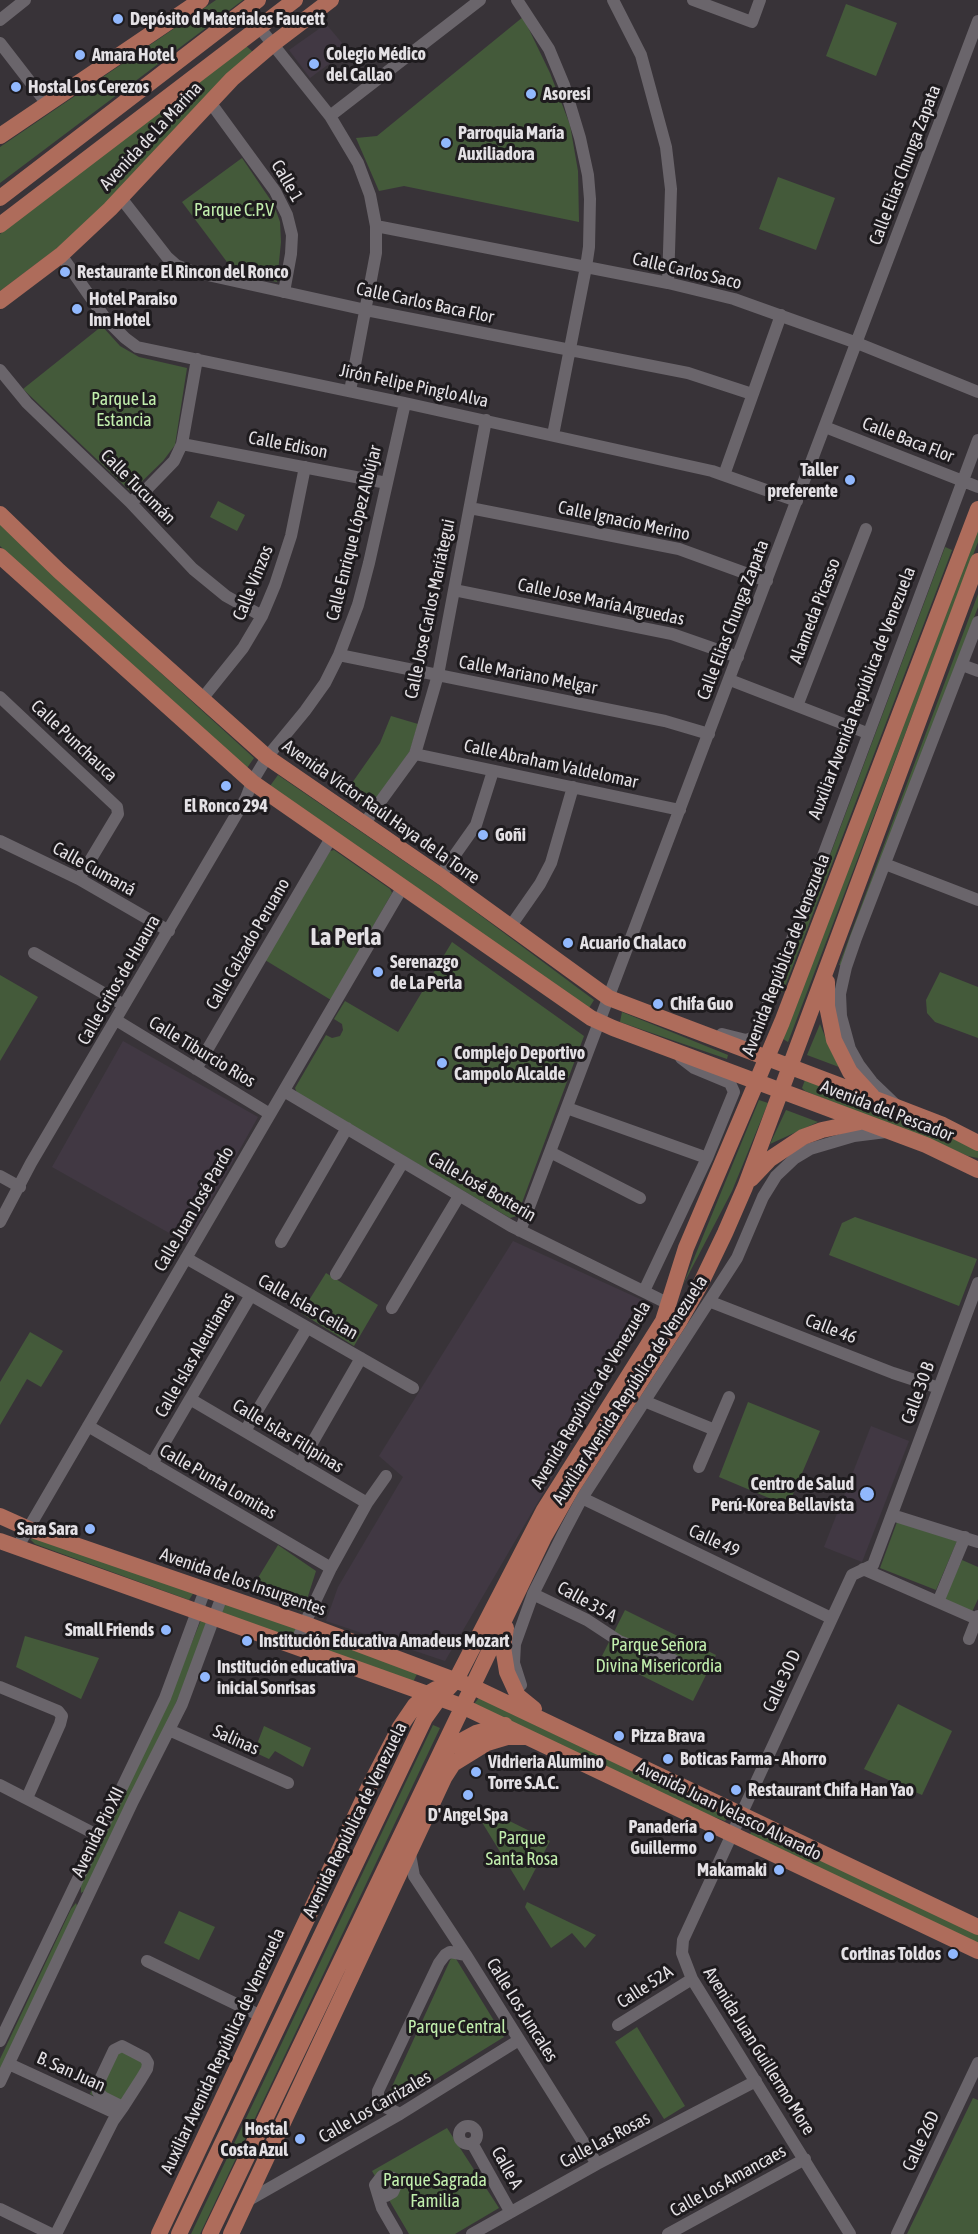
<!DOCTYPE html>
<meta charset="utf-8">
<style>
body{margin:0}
canvas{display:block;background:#383338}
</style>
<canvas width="978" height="2234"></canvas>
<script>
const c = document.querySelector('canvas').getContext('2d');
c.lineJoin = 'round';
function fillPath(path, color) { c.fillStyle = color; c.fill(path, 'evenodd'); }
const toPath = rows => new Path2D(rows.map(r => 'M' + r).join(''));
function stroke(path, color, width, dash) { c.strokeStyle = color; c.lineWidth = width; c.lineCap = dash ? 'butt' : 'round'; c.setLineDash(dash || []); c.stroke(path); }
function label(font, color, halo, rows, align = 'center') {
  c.font = font + ' "Asap Condensed",sans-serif'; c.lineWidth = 6; c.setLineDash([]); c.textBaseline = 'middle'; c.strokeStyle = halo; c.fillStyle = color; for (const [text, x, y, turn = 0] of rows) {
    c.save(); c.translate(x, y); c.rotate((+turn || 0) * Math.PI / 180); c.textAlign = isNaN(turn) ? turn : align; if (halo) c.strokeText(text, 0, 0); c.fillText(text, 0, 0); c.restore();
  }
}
fillPath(toPath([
 [326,24,348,50,310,78,289,50],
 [123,1041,258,1117,187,1243,52,1167],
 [513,1241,653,1305,445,1661,326,1621,338,1587,403,1477,379,1456],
 [871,1426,909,1441,862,1562,824,1547]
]), '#413843');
fillPath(toPath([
 [216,0,243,0,0,183,0,147],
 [846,4,897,23,876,76,826,56],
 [523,17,550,73,570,125,578,171,579,222,404,186,379,191,356,138,377,136],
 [245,45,253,52,116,194,60,246,0,291,0,234],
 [242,158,274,205,280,222,281,242,277,282,236,274,182,202],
 [778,177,835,198,816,250,759,229],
 [102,326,120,346,139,357,187,368,175,445,163,461,131,492,23,389],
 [218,501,245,515,237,531,210,517],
 [0,522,72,592,254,758,247,768,73,615,0,546],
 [978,524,978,542,788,1042,783,1039],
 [945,547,952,550,783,992,779,992],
 [978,594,978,607,842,965,839,965],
 [391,716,418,724,410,751,368,811,345,793,380,743],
 [278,775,449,892,594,1000,589,1008,270,786],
 [334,850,390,889,392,893,331,1000,265,960,330,851],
 [452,942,584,1036,517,1216,510,1218,297,1093,295,1088,326,1035,332,1038,340,1036,343,1030,342,1024,334,1019,345,1001,398,1032],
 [940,972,978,987,978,1038,935,1022,927,1013,926,1000],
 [0,975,38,997,0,1061],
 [622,1012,728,1055,727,1059,620,1022],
 [820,1024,828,1044,839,1067,807,1055],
 [805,1080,937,1130,978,1149,978,1158,968,1156,805,1091,802,1088],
 [759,1100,768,1103,732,1191,683,1285],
 [786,1110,818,1122,770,1144],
 [855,1217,977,1259,959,1306,829,1255,842,1223],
 [326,1273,378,1305,354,1346,301,1313],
 [30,1332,63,1351,41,1387,27,1379,0,1425,0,1382],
 [748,1402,820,1431,788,1506,719,1477],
 [897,1522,957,1541,936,1590,880,1568],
 [37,1538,194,1592,189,1600,35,1544,30,1539],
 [278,1545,316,1571,303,1612,250,1591],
 [962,1560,978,1567,978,1599,972,1612,944,1599],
 [226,1602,419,1670,413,1682,221,1613],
 [625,1610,716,1655,693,1701,602,1656],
 [201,1620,208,1623,196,1656,163,1733,88,1889,81,1893,81,1885,174,1686],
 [25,1636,99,1658,81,1699,16,1667],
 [481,1695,731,1814,725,1821,691,1808,474,1704],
 [898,1704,952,1731,922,1795,864,1769],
 [433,1725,440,1728,200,2234,191,2234],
 [264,1726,311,1748,303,1767,275,1751,269,1759,254,1752],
 [483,1808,550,1841,524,1891,480,1819],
 [751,1832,779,1842,790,1842,978,1933,978,1945,749,1837],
 [527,1902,596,1935,585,1948,572,1933,551,1948,525,1907],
 [76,1903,79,1911,0,2074,0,2059,71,1909],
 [179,1911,215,1927,199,1960,164,1943],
 [453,1954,504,2037,397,2103,389,2093],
 [637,2027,685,2106,664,2119,615,2042],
 [114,2044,147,2060,124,2110,90,2094],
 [973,2098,978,2100,978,2234,907,2234],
 [447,2128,499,2208,455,2234,409,2234,372,2171]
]), '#445a3a');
stroke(toPath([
 [517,0,549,49,564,85,580,138,588,175,590,199,589,247,586,267,553,435],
 [613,0,641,55,666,147,671,189,668,283],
 [693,0,752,22,760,0],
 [0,20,25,0],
 [259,27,330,116,358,163,370,195,376,226,376,253,350,391],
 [0,43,48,105],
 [210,102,275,191,287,215,292,235,291,254,284,292],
 [330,116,480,0],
 [121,198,167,257,176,265,194,272,366,310,688,373,752,394],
 [376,226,668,283,734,299,857,343,978,392],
 [61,255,105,318,125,338,137,347,405,403,712,471,797,501],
 [0,370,27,403,130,502,193,569,226,596,262,616],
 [825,427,978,487],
 [182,444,387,483],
 [724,475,781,315],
 [130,502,142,494,174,461,182,444,197,359],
 [470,508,679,549,767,581],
 [454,590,672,634,738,657],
 [339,655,665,721,709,734],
 [962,665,978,671],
 [730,680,867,733],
 [0,697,117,807,118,814,79,879],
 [202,699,243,648,262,616,275,585,291,536,305,467],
 [797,706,866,529],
 [415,754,680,810],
 [364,824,415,754,438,675,486,420],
 [0,841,79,879,169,931],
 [885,864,978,900],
 [440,876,476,825,493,771],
 [510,927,540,884,551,863,573,787],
 [34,953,124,1005],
 [116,1020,270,1114],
 [722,1034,746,1040,754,1037,757,1033,978,440],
 [196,1069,331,838],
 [284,1091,511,1226,669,1304],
 [896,1105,872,1082,859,1065,850,1049,841,1016,840,994,846,967,856,938,978,622],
 [567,1108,707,1158],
 [550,1152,640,1198],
 [0,1176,20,1187],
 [0,1222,31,1163,246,798,252,782,267,757,305,711,325,683,339,655,358,605,369,563,405,403],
 [520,1231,978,21],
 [281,1242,347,1128],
 [186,1258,413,1388],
 [336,1274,403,1162],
 [644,1291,707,1158,734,1092,730,1083,694,1068,681,1058],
 [711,1302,893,1373,939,1388],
 [392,1308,459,1196],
 [190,1399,367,1503],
 [644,1401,715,1430],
 [88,1426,331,1568],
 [245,1431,307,1328],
 [152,1464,251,1295],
 [300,1464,361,1358],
 [699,1467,729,1397],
 [582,1498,831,1618],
 [892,1515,978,1542],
 [17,1548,402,888],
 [863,1569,977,1619],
 [533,1594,587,1620,619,1641,635,1647,659,1652,689,1669],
 [938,1602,965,1537],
 [969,1639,978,1616],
 [294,1646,331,1568,367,1503,386,1476],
 [521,1685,514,1663,515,1644,533,1594,563,1534,582,1498,737,1258,763,1197,776,1176,795,1158,810,1149,854,1136,886,1132],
 [0,1687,58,1711,62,1716,60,1724,27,1798],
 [169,1730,288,1783],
 [0,1785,99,1836],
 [410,1854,414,1876,466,1955,597,2164],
 [147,1961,261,2016],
 [618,2025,692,1979],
 [0,2041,165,1698,205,1590],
 [9,2064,111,2111],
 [0,2082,133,1801,182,1704,222,1596],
 [400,2114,385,2107,378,2099,378,2091,439,1963,445,1955,450,1952,466,1955],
 '459 2135a9 9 0 1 1 18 0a9 9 0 1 1-18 0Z',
 [472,2143,510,2211],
 [379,2193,386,2196,393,2192,396,2185,393,2178,382,2176,375,2185,382,2208,397,2234],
 [247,2201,400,2114,519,2040],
 [0,2209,51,2234],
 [56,2234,113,2121,123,2107,141,2079,147,2069,148,2063,145,2058,122,2046,114,2050,97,2086,98,2092,103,2097,123,2107],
 [472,2234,597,2164,756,2081],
 [668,2234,805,2159],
 [850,2234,692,1979,682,1953,683,1940,852,1575,873,1565,978,1283],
 [897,2234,978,2063]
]), '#6a656b', 12);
stroke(toPath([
 [0,136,201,0],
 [0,198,258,0],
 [0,225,295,0],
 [0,301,61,255,110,209,232,79,273,44,331,0],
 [0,514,59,571,267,757,446,880,609,998,899,1108,943,1125,978,1143],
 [0,556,252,782,591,1018,613,1028,926,1145,978,1170],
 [827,982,827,1006,834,1040,850,1072,872,1096],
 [751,1179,770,1159,803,1137,822,1130,860,1122],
 [0,1516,29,1529,305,1624,473,1687,978,1927],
 [0,1541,464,1707,978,1951],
 [506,1628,503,1647,507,1672,518,1696,534,1709],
 [442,1754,450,1747,476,1733,505,1725],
 [159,2234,369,1787,400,1727,415,1705,429,1693,436,1689],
 [179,2234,425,1718,440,1697,456,1680,544,1510,663,1321,686,1248,782,1022,978,509],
 [210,2234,544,1537,570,1491,679,1322,700,1285,725,1233,745,1187,832,954,978,561],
 [231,2234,444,1778,453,1764,487,1743,507,1737,527,1737]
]), '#ae6c5b', 16);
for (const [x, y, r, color] of [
 [118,19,6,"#91b8fd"],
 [80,55,6,"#91b8fd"],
 [314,64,6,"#91b8fd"],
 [16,87,6,"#91b8fd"],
 [531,94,6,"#91b8fd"],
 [446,143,6,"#91b8fd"],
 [65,272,6,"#91b8fd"],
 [77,309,6,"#91b8fd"],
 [850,480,6,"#91b8fd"],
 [226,786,6,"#91b8fd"],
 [483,835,6,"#91b8fd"],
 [568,943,6,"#91b8fd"],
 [378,972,6,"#91b8fd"],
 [658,1004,6,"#91b8fd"],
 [442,1063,6,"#91b8fd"],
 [867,1494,8,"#91b8fd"],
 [90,1529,6,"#91b8fd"],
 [166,1630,6,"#91b8fd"],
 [247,1641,6,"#91b8fd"],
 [205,1677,6,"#91b8fd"],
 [619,1736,6,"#91b8fd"],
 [668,1759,6,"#91b8fd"],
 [476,1772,6,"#91b8fd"],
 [736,1790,6,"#91b8fd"],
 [468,1795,6,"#91b8fd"],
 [709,1837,6,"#91b8fd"],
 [779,1870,6,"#91b8fd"],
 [953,1954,6,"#91b8fd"],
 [300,2139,6,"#91b8fd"]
]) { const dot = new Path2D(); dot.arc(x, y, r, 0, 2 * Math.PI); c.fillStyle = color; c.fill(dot); stroke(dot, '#1e1b1e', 2); }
label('bold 18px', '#e4e1e5', '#1e1b1e', [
 ["Depósito d Materiales Faucett",130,19],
 ["Colegio Médico",326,54],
 ["del Callao",326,75],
 ["Amara Hotel",92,55],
 ["Hostal Los Cerezos",28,87],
 ["Asoresi",543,94],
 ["Parroquia María",458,133],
 ["Auxiliadora",458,154],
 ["Restaurante El Rincon del Ronco",77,272],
 ["Hotel Paraiso",89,299],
 ["Inn Hotel",89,320],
 ["Taller",838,470,"right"],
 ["preferente",838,491,"right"],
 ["El Ronco 294",226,806,"center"],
 ["Goñi",495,835],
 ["Acuario Chalaco",580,943],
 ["Serenazgo",390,962],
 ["de La Perla",390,983],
 ["Chifa Guo",670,1004],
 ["Complejo Deportivo",454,1053],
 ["Campolo Alcalde",454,1074],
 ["Centro de Salud",854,1484,"right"],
 ["Perú-Korea Bellavista",854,1505,"right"],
 ["Sara Sara",78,1529,"right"],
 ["Small Friends",154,1630,"right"],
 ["Institución Educativa Amadeus Mozart",259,1641],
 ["Institución educativa",217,1667],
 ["inicial Sonrisas",217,1688],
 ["Pizza Brava",631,1736],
 ["Boticas Farma - Ahorro",680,1759],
 ["Vidrieria Alumino",488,1762],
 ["Torre S.A.C.",488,1783],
 ["Restaurant Chifa Han Yao",748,1790],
 ["D' Angel Spa",468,1815,"center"],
 ["Panadería",697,1827,"right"],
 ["Guillermo",697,1848,"right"],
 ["Makamaki",767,1870,"right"],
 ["Cortinas Toldos",941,1954,"right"],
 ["Hostal",288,2129,"right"],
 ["Costa Azul",288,2150,"right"]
], 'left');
label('18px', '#e4e1e5', '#1e1b1e', [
 ["Avenida de La Marina",151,136,-47],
 ["Calle Elias Chunga Zapata",905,165,-69],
 ["Calle 1",287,181,60],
 ["Calle Carlos Saco",687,271,13],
 ["Calle Carlos Baca Flor",425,303,12],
 ["Jirón Felipe Pinglo Alva",414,386,12],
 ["Calle Baca Flor",908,440,21],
 ["Calle Edison",288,445,11],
 ["Calle Tucumán",138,487,45],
 ["Calle Ignacio Merino",624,521,12],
 ["Calle Enrique López Albújar",354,533,-76],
 ["Calle Vinzos",253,583,-68],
 ["Calle Jose María Arguedas",601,602,12],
 ["Calle Jose Carlos Mariátegui",430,609,-78],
 ["Alameda Picasso",815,611,-69],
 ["Calle Elias Chunga Zapata",733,620,-69],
 ["Calle Mariano Melgar",528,675,11],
 ["Auxiliar Avenida República de Venezuela",862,693,-69],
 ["Calle Punchauca",74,741,43],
 ["Calle Abraham Valdelomar",551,764,12],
 ["Avenida Víctor Raúl Haya de la Torre",381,812,35],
 ["Calle Cumaná",94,869,29],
 ["Calle Calzado Peruano",248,944,-60],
 ["Avenida República de Venezuela",786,955,-69],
 ["Calle Gritos de Huaura",119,980,-60],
 ["Calle Tiburcio Rios",202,1052,31],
 ["Avenida del Pescador",887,1111,21],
 ["Calle José Botterin",482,1187,30],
 ["Calle Juan José Pardo",194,1209,-60],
 ["Calle Islas Ceilan",308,1307,30],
 ["Calle 46",831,1329,21],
 ["Calle Islas Aleutianas",195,1355,-60],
 ["Auxiliar Avenida República de Venezuela",630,1390,-57],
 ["Calle 30 B",918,1393,-70],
 ["Avenida República de Venezuela",591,1395,-59],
 ["Calle Islas Filipinas",288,1436,31],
 ["Calle Punta Lomitas",218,1482,30],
 ["Calle 49",714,1541,25],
 ["Avenida de los Insurgentes",243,1582,19],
 ["Calle 35 A",587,1602,29],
 ["Calle 30 D",782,1681,-65],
 ["Salinas",236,1740,24],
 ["Avenida Juan Velasco Alvarado",729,1811,26],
 ["Avenida República de Venezuela",355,1820,-64],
 ["Avenida Pio XII",98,1832,-64],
 ["Calle 52A",645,1987,-33],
 ["Calle Los Juncales",522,2010,58],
 ["Auxiliar Avenida República de Venezuela",223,2051,-65],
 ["Avenida Juan Guillermo More",759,2051,58],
 ["B. San Juan",71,2072,24],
 ["Calle Los Carrizales",375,2107,-30],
 ["Calle Las Rosas",605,2140,-28],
 ["Calle 26D",921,2141,-65],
 ["Calle A",507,2168,61],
 ["Calle Los Amancaes",728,2181,-29]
]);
label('18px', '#c1eead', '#1e1b1e', [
 ["Parque C.P.V",234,210],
 ["Parque La",124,399],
 ["Estancia",124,420],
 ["Parque Señora",659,1645],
 ["Divina Misericordia",659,1666],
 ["Parque",522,1838],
 ["Santa Rosa",522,1859],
 ["Parque Central",457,2027],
 ["Parque Sagrada",435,2180],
 ["Familia",435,2201]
]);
label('bold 24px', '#e4e1e5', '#1e1b1e', [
 ["La Perla",346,937]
]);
</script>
